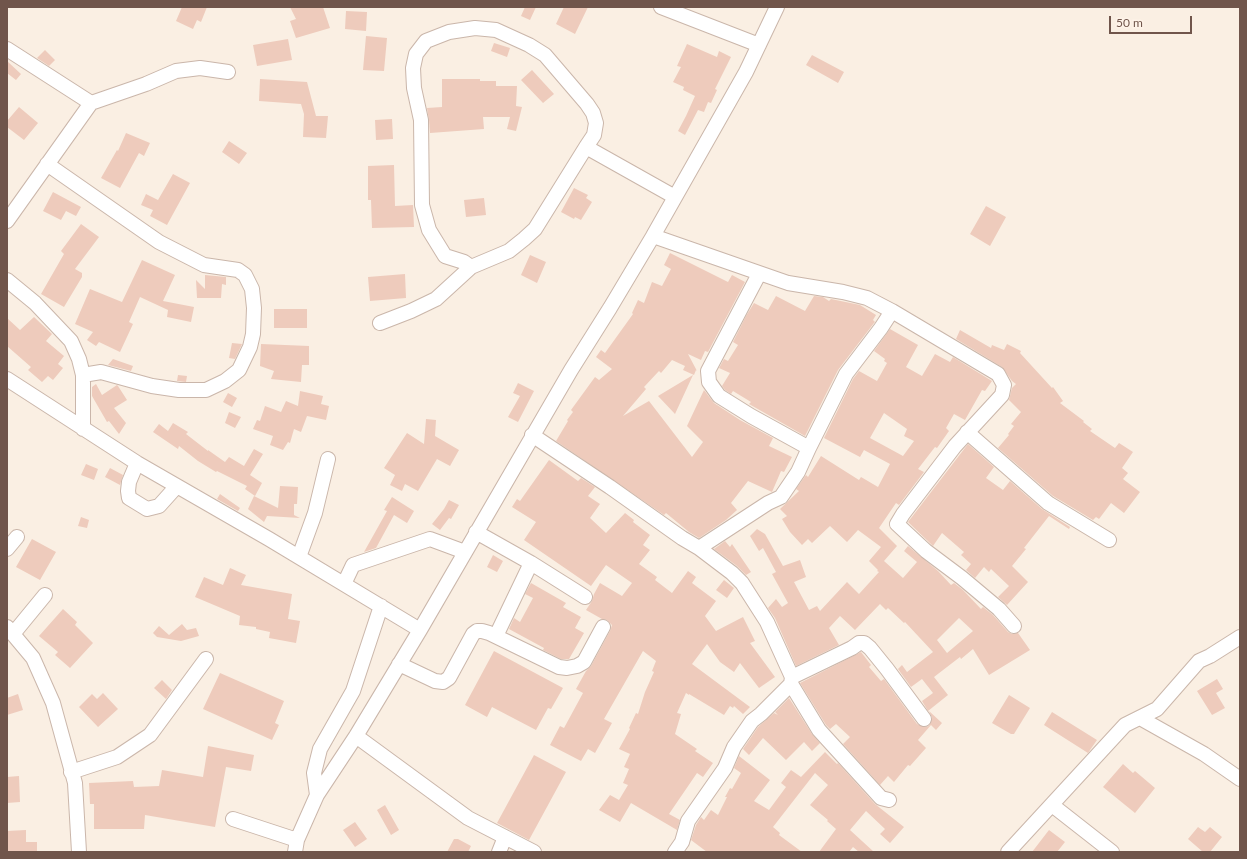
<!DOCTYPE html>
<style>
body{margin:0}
#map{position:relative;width:1247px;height:859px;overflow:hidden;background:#faefe3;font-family:Lato,sans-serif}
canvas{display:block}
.frame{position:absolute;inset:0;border:8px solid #70554b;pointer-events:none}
.scale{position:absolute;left:1109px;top:16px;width:83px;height:18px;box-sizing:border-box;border:2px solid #70554b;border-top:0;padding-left:5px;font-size:12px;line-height:14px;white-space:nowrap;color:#70554b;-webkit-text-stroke:3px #fef3e8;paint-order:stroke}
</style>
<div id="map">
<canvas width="1247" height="859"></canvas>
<div class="frame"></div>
<div class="scale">50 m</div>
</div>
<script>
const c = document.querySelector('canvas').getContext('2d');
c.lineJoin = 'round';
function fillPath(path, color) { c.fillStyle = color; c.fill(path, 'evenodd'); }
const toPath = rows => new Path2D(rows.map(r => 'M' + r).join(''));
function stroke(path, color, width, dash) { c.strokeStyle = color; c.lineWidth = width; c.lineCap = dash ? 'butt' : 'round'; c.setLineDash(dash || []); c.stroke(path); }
fillPath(toPath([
 [182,7,207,7,201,22,197,20,193,29,176,21],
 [290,7,323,7,330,28,296,38,290,21,296,19],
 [525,7,536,7,530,20,521,16],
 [564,7,588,7,575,34,556,24],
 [346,11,367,12,366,31,345,29],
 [366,36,387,38,384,71,363,70],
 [288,39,292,60,257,66,253,45],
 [494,43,510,48,507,57,491,51],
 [687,44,717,57,719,51,731,57,715,89,717,90,711,103,708,102,704,112,698,110,685,135,678,131,686,116,695,96,683,90,684,87,673,82,681,67,677,66],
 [45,50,55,60,49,66,37,58],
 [812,55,844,72,838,83,806,65],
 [7,61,21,74,16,80,7,73],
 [532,70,554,94,543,103,521,80],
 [260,79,307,82,316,116,328,116,326,138,303,137,304,114,301,104,259,101],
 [442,79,480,79,480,81,496,81,496,86,517,86,516,106,522,107,516,131,507,129,510,117,483,117,484,129,430,133,429,120,427,108,442,107],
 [19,107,38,123,24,140,7,127,7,121],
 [392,119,393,139,376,140,375,120],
 [126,133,150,143,144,156,139,153,120,188,101,178,117,150,118,151],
 [229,141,247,153,239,164,222,152],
 [394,165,395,206,413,205,414,227,372,228,371,200,368,200,368,166],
 [173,174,190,183,167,225,150,216,153,210,141,205,146,194,158,200],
 [574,188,588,195,586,198,592,202,581,220,575,217,574,219,561,212],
 [53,192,81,207,76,216,66,211,61,220,43,211],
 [484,198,486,215,466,217,464,200],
 [986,206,1006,217,990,246,970,234],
 [81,224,99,237,75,269,82,273,82,277,64,307,41,294,64,254,61,251],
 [670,253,728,282,732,275,745,282,708,352,705,351,701,360,688,354,697,371,696,370,694,375,683,370,685,366,672,360,661,373,659,371,644,387,646,389,623,416,649,401,692,457,703,442,687,426,704,390,714,403,740,420,773,438,769,446,792,457,784,472,781,471,772,492,748,481,731,503,737,510,726,520,699,538,689,532,666,513,664,515,556,441,568,421,567,420,573,412,571,410,595,377,599,380,612,369,596,357,601,350,605,353,633,314,632,313,638,300,644,303,652,282,662,286,671,269,664,265],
 [530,255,546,262,537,283,521,275],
 [142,260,175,275,163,301,194,307,191,322,167,317,168,310,140,297,129,322,133,324,120,352,99,342,96,346,87,340,93,332,75,324,90,289,122,302],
 [405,274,406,298,370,301,368,277],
 [205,275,226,277,226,285,222,284,221,298,197,298,196,280,205,289],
 [776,296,805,311,814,296,823,297,829,301,831,299,860,305,876,315,873,320,875,322,874,323,838,370,805,436,749,404,751,402,733,391,731,394,725,390,722,386,730,373,719,368,724,359,728,361,738,345,733,342,746,316,754,303,768,310],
 [274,309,307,309,307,328,274,328],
 [34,317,52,334,46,341,64,356,58,364,63,368,53,380,48,376,42,382,28,370,31,367,7,346,7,318,20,330],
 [890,329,918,345,906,367,922,376,935,354,950,362,953,357,992,381,985,391,982,390,965,420,954,414,946,428,949,431,937,448,935,447,918,469,924,472,899,505,896,503,879,528,897,546,884,561,903,578,917,562,904,551,908,546,938,571,951,585,954,583,963,590,981,609,983,607,993,615,1008,632,1012,634,1018,633,1030,650,989,675,973,649,961,659,960,657,934,677,948,695,928,711,922,701,933,693,922,679,911,687,898,669,902,665,907,672,933,652,905,622,904,623,888,608,886,610,880,604,855,630,840,616,829,628,839,645,796,666,775,618,768,608,776,599,782,607,788,603,772,574,776,572,763,548,759,551,750,536,757,529,765,534,783,566,800,560,806,577,794,582,809,610,817,606,820,611,847,582,859,594,879,572,877,571,878,570,869,561,881,547,858,530,847,542,830,526,812,543,808,539,802,545,790,532,782,519,787,516,780,509,799,491,796,489,806,475,808,477,821,456,859,480,861,477,878,487,890,464,864,450,860,457,824,438,853,379,859,371,877,381,887,363,884,361,885,359,874,351],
 [884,413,907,429,904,436,914,441,903,456,870,438],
 [959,618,973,631,947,653,937,640],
 [960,330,991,348,992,345,1004,350,1007,344,1021,351,1020,353,1052,388,1053,387,1063,401,1060,403,1084,421,1083,422,1092,429,1090,431,1115,448,1119,443,1133,452,1122,468,1128,473,1123,479,1140,492,1124,513,1111,503,1099,519,1096,517,1093,520,1053,496,998,448,1009,435,1008,434,1014,426,1011,424,1021,412,1009,400,1012,388,1016,384,1012,381,1002,367,956,339],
 [232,343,242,344,235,359,229,358],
 [261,344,309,346,309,365,302,365,301,382,271,379,274,371,260,366],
 [113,359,133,366,131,371,108,365],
 [178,375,187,376,186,382,177,381],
 [693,375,675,414,658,396],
 [518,383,534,391,518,422,508,417,520,396,513,393],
 [96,384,102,395,117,385,118,386,127,400,114,408,126,423,119,434,109,421,107,422,92,396,92,387],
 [300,391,323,396,321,404,329,406,326,420,307,416,301,432,294,429,290,443,288,442,283,450,270,445,273,436,253,429,257,420,260,421,265,406,281,412,286,401,298,406],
 [228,393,237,398,232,407,223,402],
 [229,412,241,417,235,428,225,423],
 [426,419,436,420,435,436,459,450,450,466,437,459,418,491,405,484,402,491,390,485,395,475,384,468,407,433,424,444],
 [173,423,188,432,186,434,208,451,208,450,225,462,229,457,244,466,254,449,263,454,250,475,262,483,255,496,245,489,247,486,217,471,216,472,198,461,179,446,178,449,153,432,159,424,168,431],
 [968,444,994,467,986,478,1003,490,1010,481,1042,509,1070,527,1069,529,1049,516,1024,548,1026,549,1012,566,1028,582,1007,605,998,597,1009,586,991,569,989,572,984,567,975,578,966,570,971,564,961,555,964,552,942,533,933,546,908,522],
 [549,460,578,481,581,478,595,487,588,496,600,504,590,518,606,533,625,513,634,520,633,522,650,535,643,545,650,550,639,564,657,577,655,580,672,593,688,571,696,577,692,583,716,601,705,616,716,631,743,617,755,641,750,643,775,677,759,688,740,663,734,672,720,662,707,644,692,664,750,707,743,714,734,706,733,708,730,706,724,715,689,694,689,695,686,693,677,713,681,714,675,734,697,749,695,751,713,763,703,777,697,773,669,814,680,820,677,830,631,803,620,822,599,810,610,795,619,800,628,785,623,783,629,769,624,767,630,754,619,749,630,729,629,728,636,713,638,714,645,692,654,672,652,671,656,661,643,651,604,719,612,723,595,753,588,749,581,761,550,745,560,726,564,728,583,693,576,689,586,671,591,666,610,631,612,625,607,620,602,619,586,610,592,601,594,594,600,583,622,596,632,583,606,565,591,586,524,540,536,522,512,507,517,499,520,501],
 [86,464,98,469,94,480,81,475],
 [110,468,123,475,120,485,105,477],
 [280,486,298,487,297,504,294,504,294,515,300,518,267,516,264,522,248,509,254,496,278,508],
 [220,494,240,508,238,511,217,499],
 [392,497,414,511,407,523,394,515,376,548,364,552,387,511,384,510],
 [449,500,459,505,451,519,449,518,440,530,432,524,444,509],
 [81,517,89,520,87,528,78,526],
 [32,539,56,552,40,580,16,567],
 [725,541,730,547,732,544,751,572,746,575,737,566,714,549],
 [493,555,503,561,497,572,487,567],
 [230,568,246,575,241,585,292,594,288,619,300,621,296,643,269,638,270,632,256,629,256,627,239,625,240,616,195,597,204,577,223,585],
 [724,580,734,588,727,598,716,590],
 [531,583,566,603,563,607,581,617,575,628,584,633,569,659,561,659,543,650,544,648,509,629,514,618,520,622,533,598,525,594],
 [63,609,77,622,75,625,93,643,70,668,55,655,58,652,39,636],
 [182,624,187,630,196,628,199,636,181,641,157,637,153,633,159,626,169,635],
 [494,651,563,688,551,709,548,708,536,730,492,707,487,717,465,705],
 [861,652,871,665,869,667,881,681,884,679,917,724,925,727,929,726,932,718,929,711,942,723,936,730,931,725,918,740,926,748,910,766,908,765,894,782,888,776,880,785,843,744,850,737,836,724,830,729,826,725,800,683],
 [220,673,284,701,275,723,279,725,272,740,203,709],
 [1217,679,1223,689,1216,693,1225,708,1212,715,1197,691],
 [162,680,172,690,166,699,154,688],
 [103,693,118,709,98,727,79,707,92,694,97,699],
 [18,694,23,710,7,715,7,698],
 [1009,695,1030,708,1014,734,1011,734,992,723],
 [789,698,812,734,820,743,812,751,804,742,786,760,763,738,749,755,743,749,758,727,774,713,778,715,775,712],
 [1052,712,1097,740,1088,753,1044,725],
 [208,746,254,755,251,771,226,767,215,827,145,815,144,829,94,829,94,804,90,804,89,783,133,781,134,787,159,786,162,770,203,777],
 [825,752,837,764,838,763,875,804,904,827,890,843,880,834,885,829,866,811,850,830,874,852,859,852,853,847,849,852,819,852,836,829,827,821,828,820,810,805,828,785,815,773,773,827,780,833,779,835,802,852,707,852,691,840,696,825,701,817,704,820,711,810,718,815,727,797,725,797,730,788,732,789,741,773,734,768,739,756,770,780,754,801,769,810,786,787,781,783,791,770,801,777],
 [534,755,566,772,529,840,497,823],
 [1123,764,1133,773,1135,771,1155,788,1135,813,1103,787],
 [19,776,20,802,7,803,7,777],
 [385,805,399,830,391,835,377,810],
 [355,822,367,839,355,847,343,830],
 [1198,827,1205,832,1210,827,1222,837,1210,852,1203,852,1188,839],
 [26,830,26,842,37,842,37,852,7,852,7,831],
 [1049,830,1065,842,1057,852,1032,852],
 [454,839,458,839,471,846,468,852,447,852]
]), '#eecbbc');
const minor = toPath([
 [661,7,759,45],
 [7,49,91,103,146,84,176,71,200,68,228,72],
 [47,164,159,242,204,265,238,270,245,275,252,289,254,308,253,334,250,347,239,370,225,381,206,390,179,390,152,386,101,372,83,375],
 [7,221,91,103],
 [653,236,788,283,843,292,867,298,892,311,998,374,1004,385,1002,395,955,446,903,514,897,524,926,551,962,578,999,609,1014,626],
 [471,267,464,262,445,256,429,230,422,205,421,120,414,88,413,68,416,54,426,41,449,32,475,28,496,30,529,45,545,55,587,104,593,113,596,123,594,135,586,147],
 [759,274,708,371,709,382,719,396,751,416,809,448],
 [7,280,35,303,71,341,79,359,83,375,83,429],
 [380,323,411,311,436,299,471,267,509,251,524,239,535,229,586,147,675,197],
 [7,379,137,463,269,539,420,630],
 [967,432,1048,503,1109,540],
 [532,435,610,487,682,538,699,548,732,573,742,583,767,622,792,677,791,684,819,730,881,798,889,800],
 [137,463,129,482,128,491,129,498,147,509,159,506,177,486],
 [476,532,531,563,496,636],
 [699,548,768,503,781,497,798,472,809,448,846,374,881,328,892,311],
 [7,549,17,537],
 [299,557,315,513,328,459],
 [531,563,585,597],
 [344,584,353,565,430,539,465,552],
 [7,627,33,658,53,703,75,783,79,852],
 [13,634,45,595],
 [399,664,435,681,443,682,449,678,473,634,477,631,482,631,489,633,559,667,567,668,577,666,584,662,603,627],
 [792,677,852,648,859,643,864,643,870,648,887,669,924,719],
 [1140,718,1204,754,1240,779],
 [356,736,468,818,534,852],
 [71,772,117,757,150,735,206,659],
 [317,795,314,773,320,749,353,691,381,606],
 [1052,805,1112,852],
 [233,819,297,840],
 [295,852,297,840,317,795,356,736,420,630,571,370,610,308,653,236,746,72,777,7],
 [499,852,505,837],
 [675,852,682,842,688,821,725,768,734,747,752,721,761,714,791,684],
 [1008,852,1125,725,1157,709,1199,661,1210,656,1240,637]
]);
stroke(minor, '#cab6aa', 16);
stroke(minor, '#fff', 14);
</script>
